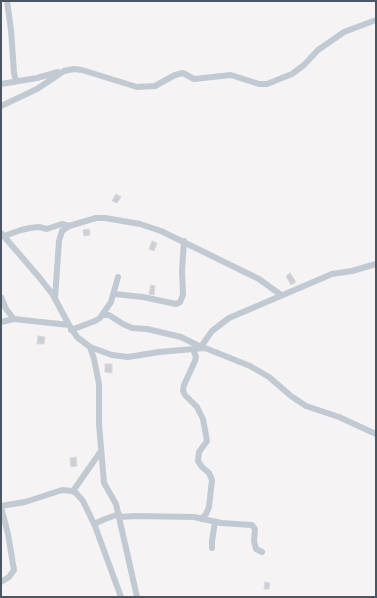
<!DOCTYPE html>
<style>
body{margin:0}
#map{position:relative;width:377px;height:598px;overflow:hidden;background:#f5f3f3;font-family:Ubuntu,sans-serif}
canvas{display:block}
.frame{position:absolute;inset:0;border:2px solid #4a5661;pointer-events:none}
</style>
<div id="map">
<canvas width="377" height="598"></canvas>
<div class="frame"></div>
</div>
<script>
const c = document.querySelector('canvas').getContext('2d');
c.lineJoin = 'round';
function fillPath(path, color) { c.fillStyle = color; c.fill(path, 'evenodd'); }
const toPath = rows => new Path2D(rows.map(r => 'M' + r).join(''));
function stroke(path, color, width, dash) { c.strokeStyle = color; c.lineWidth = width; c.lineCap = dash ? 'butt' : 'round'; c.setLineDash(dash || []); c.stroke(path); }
const building = toPath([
 [116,194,121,197,117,203,112,201,116,194],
 [89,229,90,235,84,236,83,230,89,229],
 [152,241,157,243,154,251,149,249,152,241],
 [290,273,296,282,291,285,286,276,290,273],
 [151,285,155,286,154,295,149,294,151,285],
 [38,336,45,337,44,344,37,344,38,336],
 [105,364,112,364,112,373,105,372,105,364],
 [76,457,77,466,71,467,70,458,76,457],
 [265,582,270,583,269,589,264,589,265,582]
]);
fillPath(building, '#cdcfd5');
stroke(building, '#d7d9de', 1);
stroke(toPath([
 [7,1,11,30,14,73,16,81],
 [1,84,37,78,58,72],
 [1,106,37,89,64,71,74,69,82,70,137,87,155,86,175,75,183,73,194,79,231,75,259,84,267,84,292,74,304,65,318,50,344,32,376,20],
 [1,233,39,277,53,295,69,325,77,337,90,347,112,355,128,357,159,352,205,348,250,366,269,377,291,396,306,406,339,417,376,434],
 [4,236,21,230,30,228,39,227,47,229,62,224,69,226],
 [114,294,143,297,176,304,180,302,183,295,182,271,184,241],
 [1,297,6,309,14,319,69,325],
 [55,298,59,241,62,231,69,226,96,218,105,218,140,224,161,231,259,279,281,295],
 [102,315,109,315,123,324,132,328,147,329,181,337,201,347],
 [1,322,14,319],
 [71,330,95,321,100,318,111,302,118,277],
 [90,347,94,359,99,384,99,424,104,483,116,504,137,597],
 [200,348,212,331,229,318,332,274,352,271,376,264],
 [193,349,196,357,195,361,184,385,183,391,185,395,197,407,203,419,207,441,199,452,198,461,202,467,209,473,212,480,209,507,206,514,201,519],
 [73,491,101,451],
 [1,506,25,502,62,490,72,491,76,493,83,501,95,526,121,597],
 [1,507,8,534,14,570,9,577,1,582],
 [119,517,136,516,194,517,221,523,252,525,255,529,254,541,256,549,262,552],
 [94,524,105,519,119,514],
 [212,548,212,541,215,522]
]), '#c1cad2', 6);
</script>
